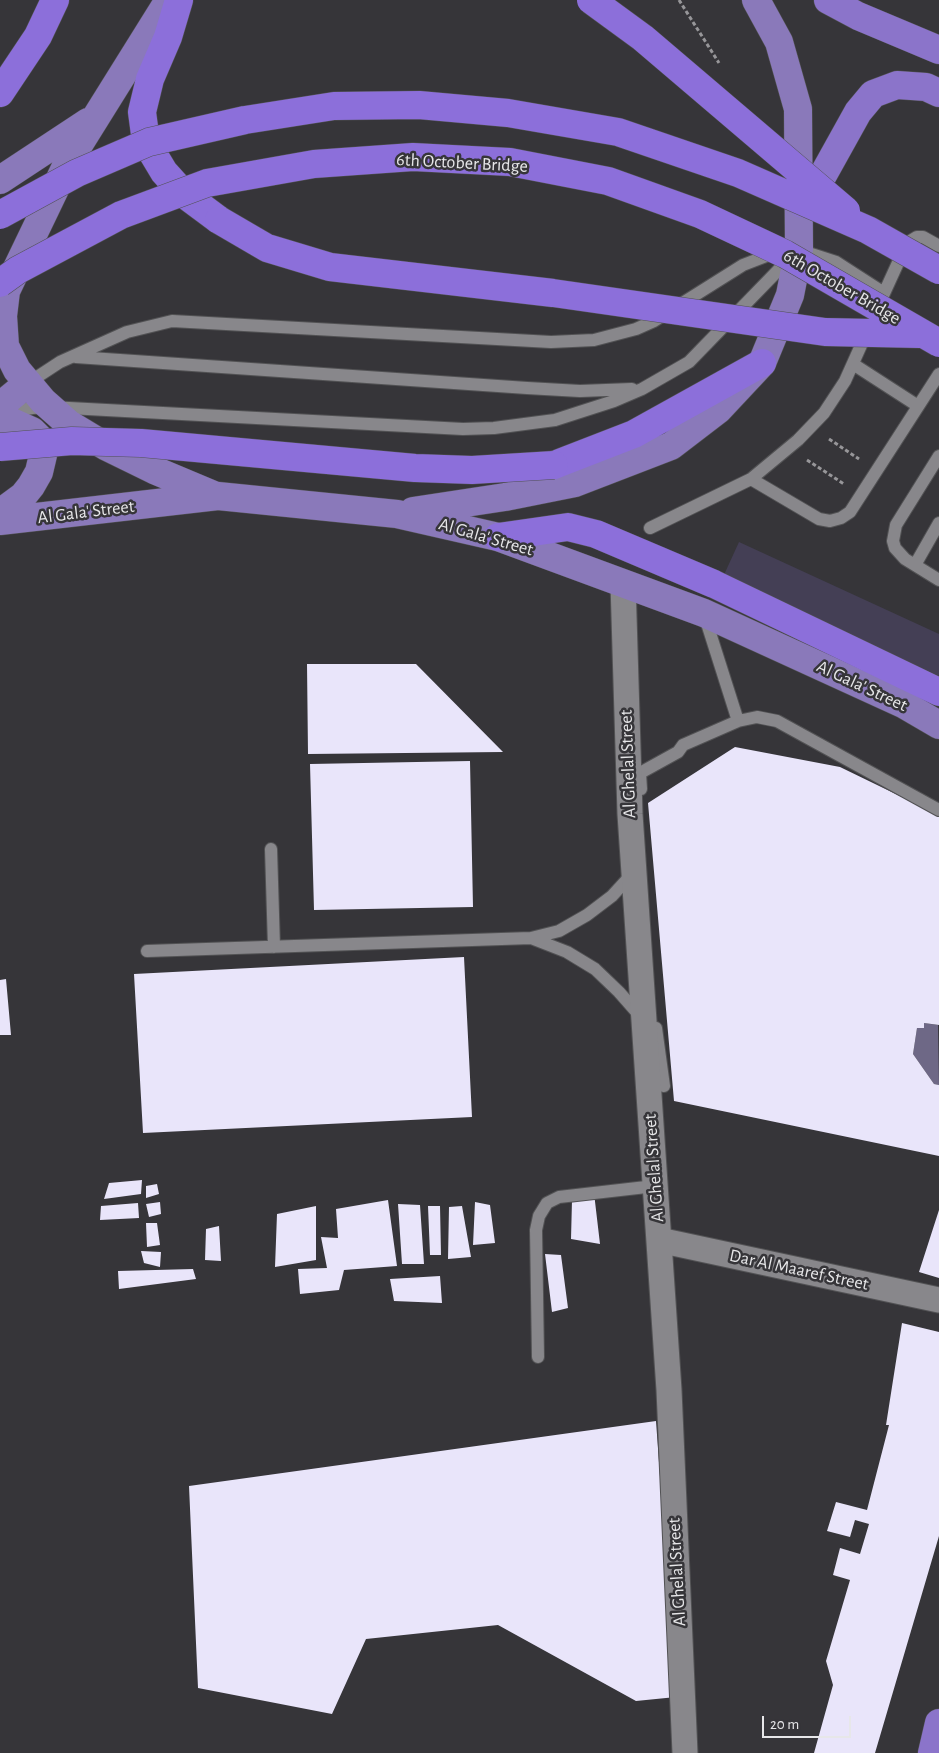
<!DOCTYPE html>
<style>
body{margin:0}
#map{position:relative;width:939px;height:1753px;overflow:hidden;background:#363539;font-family:"Alegreya Sans",sans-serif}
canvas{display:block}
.scale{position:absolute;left:762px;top:1716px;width:89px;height:22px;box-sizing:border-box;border:2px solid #e7e7e9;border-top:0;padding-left:6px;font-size:15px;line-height:18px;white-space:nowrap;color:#e7e7e9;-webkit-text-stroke:4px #363539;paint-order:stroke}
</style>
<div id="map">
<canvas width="939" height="1753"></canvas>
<div class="scale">20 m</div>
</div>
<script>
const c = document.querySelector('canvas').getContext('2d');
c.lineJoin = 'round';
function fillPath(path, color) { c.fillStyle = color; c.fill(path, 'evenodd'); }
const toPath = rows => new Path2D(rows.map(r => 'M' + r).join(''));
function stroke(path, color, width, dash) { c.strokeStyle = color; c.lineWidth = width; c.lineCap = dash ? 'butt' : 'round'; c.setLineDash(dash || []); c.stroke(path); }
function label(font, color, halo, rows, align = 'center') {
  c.font = font + ' "Alegreya Sans",sans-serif'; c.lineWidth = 5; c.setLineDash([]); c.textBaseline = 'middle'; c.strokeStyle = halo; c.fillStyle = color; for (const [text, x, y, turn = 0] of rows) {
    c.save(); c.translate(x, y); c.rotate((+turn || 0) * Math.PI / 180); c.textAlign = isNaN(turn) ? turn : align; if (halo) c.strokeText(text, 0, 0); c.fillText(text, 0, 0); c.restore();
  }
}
fillPath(toPath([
 [739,542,939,634,939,676,723,577]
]), '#443f55');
fillPath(toPath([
 [924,1023,938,1025,939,1085,934,1084,913,1054,917,1028,924,1028]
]), '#6e6886');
fillPath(toPath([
 [307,664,416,664,503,752,308,754],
 [735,747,840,767,939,815,939,1025,924,1023,924,1028,917,1028,913,1054,934,1084,939,1085,939,1156,674,1101,648,803],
 [470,761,473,907,314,910,310,764],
 [464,957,472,1117,143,1133,134,974],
 [6,979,11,1035,0,1035,0,980],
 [142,1180,141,1194,104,1199,109,1183],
 [157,1184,159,1194,146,1198,146,1186],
 [594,1193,600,1244,571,1239,572,1200],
 [388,1200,397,1266,344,1270,339,1290,300,1294,298,1269,327,1268,321,1237,338,1238,336,1209],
 [160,1202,161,1214,149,1217,146,1204],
 [475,1202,490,1205,495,1243,473,1245],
 [138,1203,139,1218,100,1220,101,1206],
 [398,1204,420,1205,424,1264,402,1264],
 [316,1206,316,1260,275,1267,277,1214],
 [428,1206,440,1206,441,1255,430,1255],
 [462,1206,471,1257,448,1259,449,1207],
 [939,1210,939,1278,919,1272],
 [146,1223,157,1223,160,1245,147,1247],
 [219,1226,221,1261,205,1260,206,1229],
 [141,1251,161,1252,160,1267,144,1263],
 [545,1254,561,1255,568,1308,552,1312],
 [193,1269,196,1279,119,1289,118,1271],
 [440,1276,442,1303,394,1301,390,1279],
 [902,1323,939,1332,939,1536,875,1753,814,1753,833,1685,826,1661,850,1580,833,1575,840,1548,860,1554,869,1524,855,1520,850,1537,827,1531,836,1502,867,1510,889,1425,886,1425],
 [656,1421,676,1697,636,1701,498,1625,366,1639,332,1714,198,1688,189,1486]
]), '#e9e5fa');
const service = toPath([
 [796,249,836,262,884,293],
 [881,300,907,243,917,237,923,237,939,246],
 [867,332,845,381,824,413,798,440,751,479,819,519,830,521,841,518,850,512,939,374],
 [76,357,527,388,580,391,632,389],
 [853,364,918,406],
 [28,383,60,362,127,332,172,321,551,342,594,340,636,329,654,321,743,265,774,253],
 [4,413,32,408,50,407,463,429,494,428,555,420,614,401,642,389,689,362,792,256],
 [939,456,896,525,893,541,895,548,905,559,939,580],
 [650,528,751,479],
 [915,565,939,523],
 [704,614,738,721],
 [641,789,640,773,678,752,683,745,738,721,757,717,777,721,939,810],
 [271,849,274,947],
 [531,938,567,952,595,969,619,992,641,1017],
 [147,951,531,938,559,931,587,915,612,896,633,873],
 [648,1081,664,1086,656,1028],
 [538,1357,536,1230,539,1216,547,1203,559,1197,655,1186]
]);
const minor = toPath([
 [623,583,630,814,669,1390,685,1753],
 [659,1240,939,1300]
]);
const primary = toPath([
 [169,0,68,162,6,291,3,316,5,346,17,370,43,401,69,424,107,447,154,470,216,496],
 [0,180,88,122],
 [0,406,28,383],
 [0,421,12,422,32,431,41,440,43,455,39,472,31,486,23,496,0,513],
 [413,511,505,497,575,483,671,446,718,410,762,363,790,295,799,249,798,109,779,42,756,0],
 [0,521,218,496,397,514,498,537,704,613,903,704,939,725]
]);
const trunk = toPath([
 [828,0,858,16,939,50],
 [802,204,823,175,858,112,873,94,897,85,926,87,939,93],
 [932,1753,939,1723]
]);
const motorway = toPath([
 [179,0,168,37,150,79,142,112,146,142,164,172,184,194,219,220],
 [0,93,38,36,55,0],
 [554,465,634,434,762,363],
 [498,537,568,527,596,534,714,584,939,692]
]);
stroke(service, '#525254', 14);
stroke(minor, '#525254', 27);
stroke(primary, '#525254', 29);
stroke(trunk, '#525254', 29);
stroke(motorway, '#525254', 29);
stroke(toPath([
 [679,0,719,63],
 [829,439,859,459],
 [807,460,844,484]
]), '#979699', 3, [4, 2.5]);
stroke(service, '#88878b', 12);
stroke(minor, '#88878b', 25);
stroke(primary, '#8a79ba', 28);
stroke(trunk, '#8b74ca', 28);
stroke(motorway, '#8c6fda', 28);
const motorwayBridge = toPath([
 [591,0,643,38,846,211],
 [0,215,77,173,149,142,245,120,334,106,419,105,508,113,618,132,738,173,868,230,939,270],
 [219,220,267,248,330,267,553,293,825,332,920,334],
 [0,283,18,270,121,215,207,183,314,164,413,157,510,162,608,181,700,214,785,254,939,343],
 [0,447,72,441,141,443,415,468,472,470,554,465]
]);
stroke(motorwayBridge, '#525254', 29, []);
stroke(motorwayBridge, '#8c6fda', 28);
label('18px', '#e7e7e9', '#363539', [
 ["6th October Bridge",462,163,3],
 ["6th October Bridge",842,287,30],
 ["Al Gala' Street",86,512,-7],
 ["Al Gala' Street",486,537,16],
 ["Al Gala' Street",862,686,25],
 ["Al Ghelal Street",628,764,-92],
 ["Al Ghelal Street",654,1168,-94],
 ["Dar Al Maaref Street",799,1270,12],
 ["Al Ghelal Street",677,1572,-93]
]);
</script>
